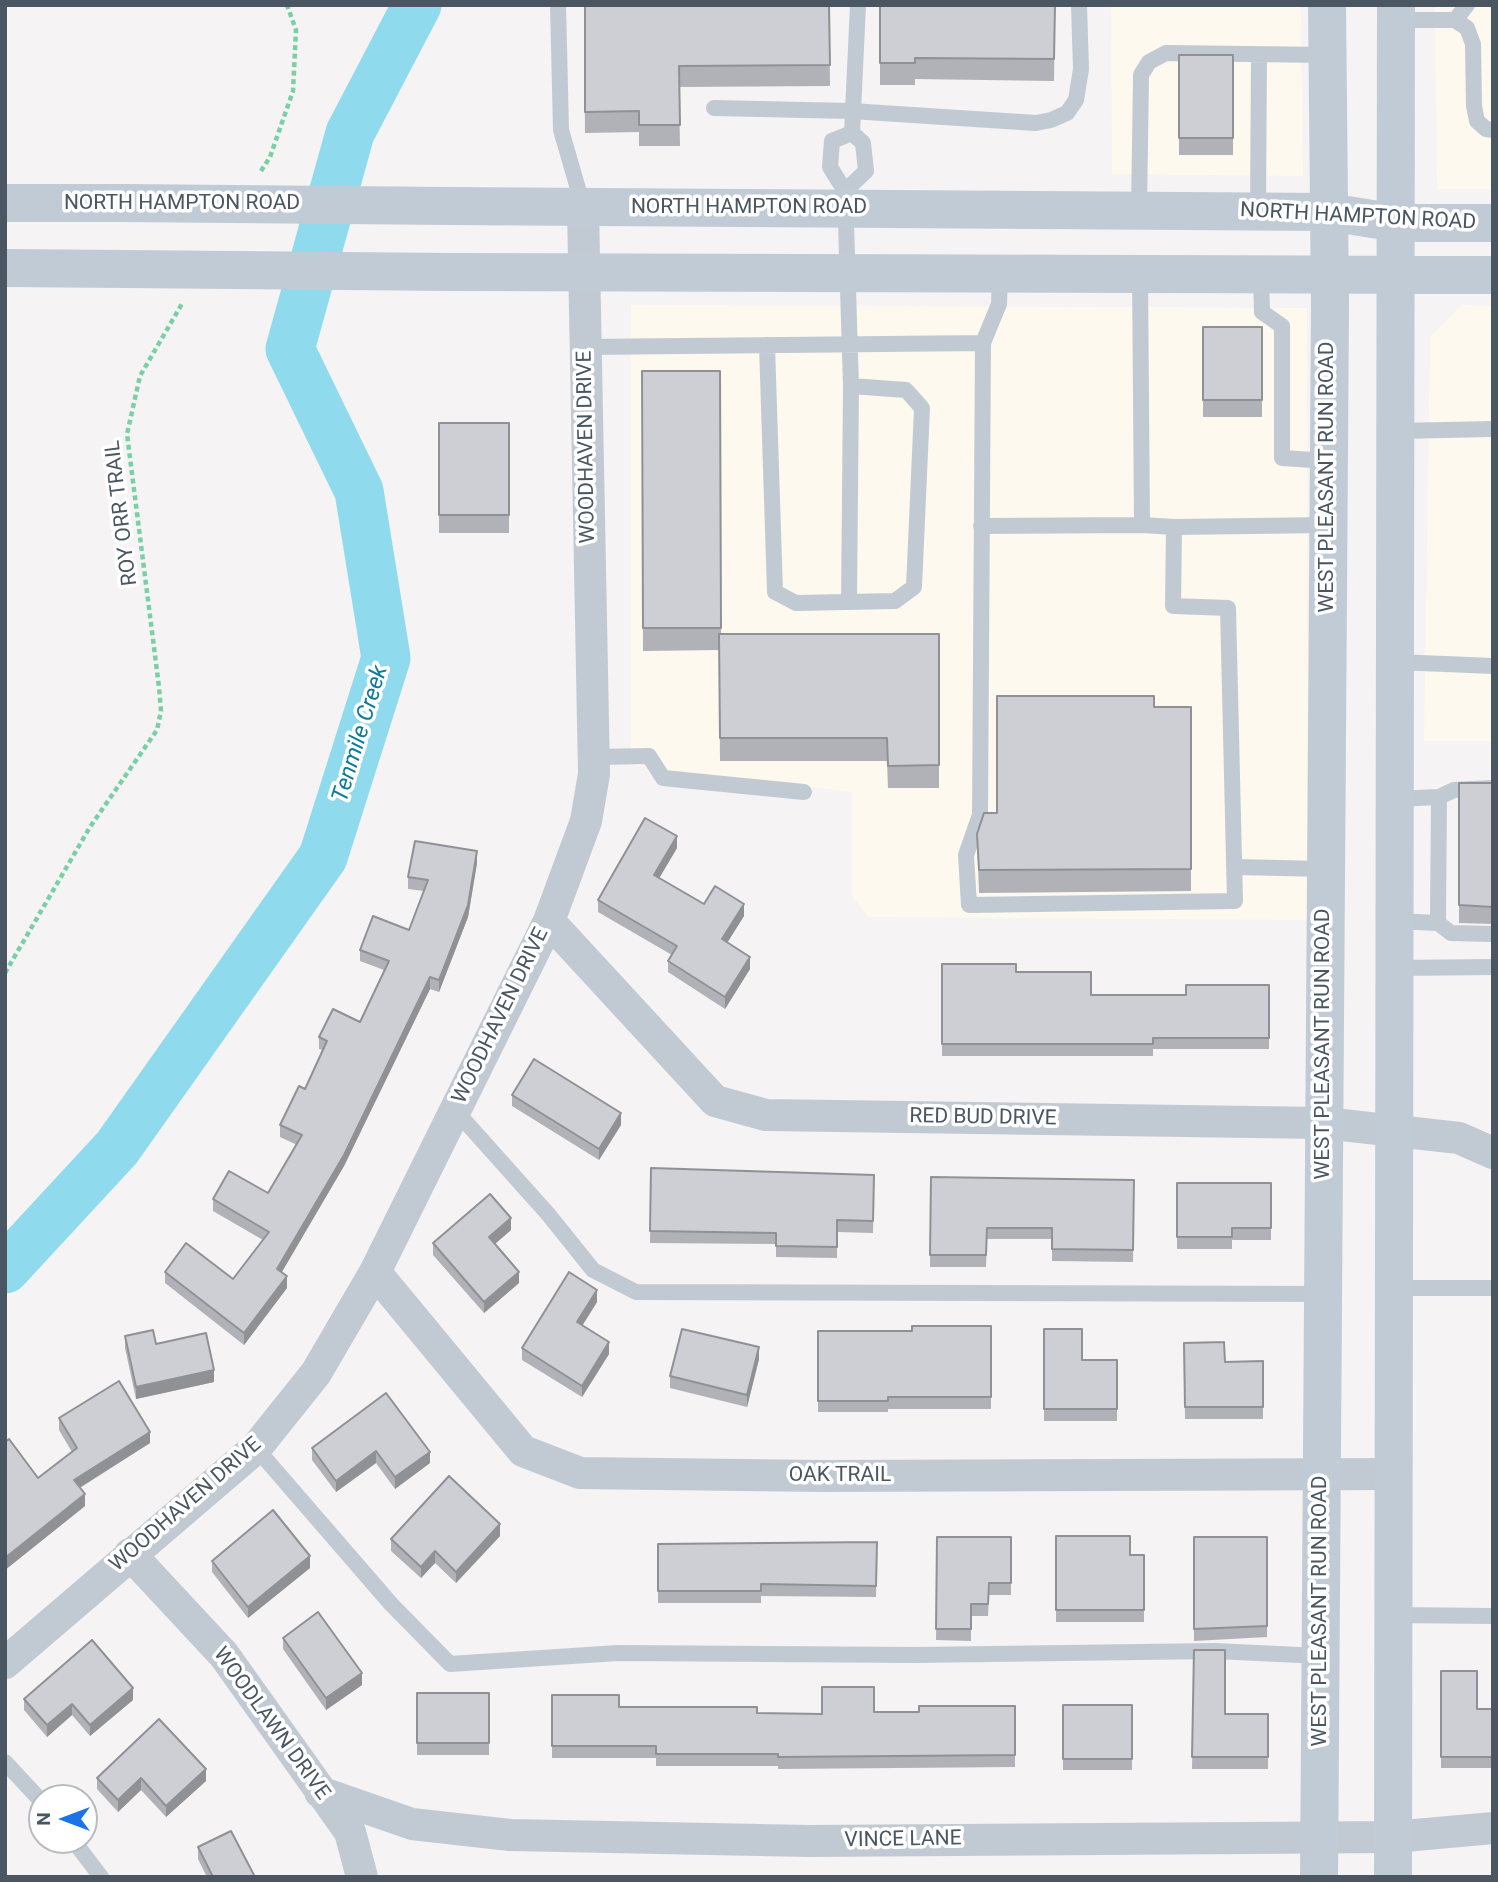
<!DOCTYPE html>
<style>
body{margin:0}
#map{position:relative;width:1498px;height:1882px;overflow:hidden;background:#f5f3f3;font-family:Roboto,sans-serif}
canvas{display:block}
.frame{position:absolute;inset:0;border:7px solid #4a5661;pointer-events:none}
.north{position:absolute;left:28px;top:1784px;width:70px;height:70px;box-sizing:border-box;background:#fff;border:2px solid #b7bbc0;border-radius:50%;rotate:270deg;font-size:19px;font-weight:700;line-height:28px;text-align:center;color:#4a5661}
.north::after{content:'';display:block;margin:auto;width:24px;height:32px;background:#1a73e8;clip-path:polygon(50% 0,100% 100%,50% 72%,0 100%)}
</style>
<div id="map">
<canvas width="1498" height="1882"></canvas>
<div class="frame"></div>
<div class="north">N</div>
</div>
<script>
const c = document.querySelector('canvas').getContext('2d');
c.lineJoin = 'round';
function fillPath(path, color) { c.fillStyle = color; c.fill(path, 'evenodd'); }
const toPath = rows => new Path2D(rows.map(r => 'M' + r).join(''));
function stroke(path, color, width, dash) { c.strokeStyle = color; c.lineWidth = width; c.lineCap = dash ? 'butt' : 'round'; c.setLineDash(dash || []); c.stroke(path); }
function label(font, color, halo, rows, align = 'center') {
  c.font = font + ' Roboto,sans-serif'; c.lineWidth = 7; c.setLineDash([]); c.textBaseline = 'middle'; c.strokeStyle = halo; c.fillStyle = color; for (const [text, x, y, turn = 0] of rows) {
    c.save(); c.translate(x, y); c.rotate((+turn || 0) * Math.PI / 180); c.textAlign = isNaN(turn) ? turn : align; if (halo) c.strokeText(text, 0, 0); c.fillText(text, 0, 0); c.restore();
  }
}
fillPath(toPath([
 [1111,5,1301,5,1303,176,1112,174],
 [1435,5,1493,5,1493,189,1437,189],
 [631,305,1307,308,1308,920,868,917,852,896,852,792,631,765],
 [1462,305,1493,306,1493,741,1424,741,1430,337]
]), '#fdf9ef');
stroke(toPath([
 [5,1269,117,1148,323,857,386,658,359,491,290,349,350,133,417,5]
]), '#90daee', 49);
stroke(toPath([
 [261,171,270,157,293,91,296,30,287,5],
 [5,973,90,827,157,730,161,711,159,687,127,434,140,376,183,302]
]), '#7ad0a6', 4.5, [5, 3.5]);
stroke(toPath([
 [558,5,561,130,583,206],
 [1396,20,1455,20,1467,28,1473,44,1474,106,1477,121,1486,129,1493,130],
 [1455,20,1467,5],
 [714,108,851,111,1036,123,1051,120,1067,113,1076,100,1081,69,1079,5],
 [845,191,866,171,863,143,852,133,858,5],
 [1139,211,1141,75,1149,62,1166,53,1328,55],
 [1258,211,1259,55],
 [1261,274,1262,312,1282,326,1282,458,1328,461],
 [983,343,999,304,1000,273],
 [767,345,775,592,796,603,895,601,914,587,922,408,906,390,851,386,845,191,830,167,832,141,852,133],
 [584,347,983,343,980,815,966,855,969,905,1235,901,1228,608,1173,606,1174,527,1142,525,1140,274],
 [1397,431,1493,429],
 [981,526,1142,525],
 [1174,527,1328,525],
 [849,602,851,386],
 [1396,662,1493,666],
 [594,757,649,756,663,778,804,792],
 [1395,799,1439,797,1454,790,1493,788],
 [1235,867,1325,869],
 [1395,921,1438,923,1451,933,1493,934],
 [1438,923,1439,797],
 [1395,968,1493,967],
 [455,1110,548,1214,593,1270,636,1292,1323,1294],
 [1394,1288,1493,1288],
 [256,1448,391,1604,450,1664,618,1653,915,1655,1215,1651,1320,1656],
 [1394,1615,1493,1616],
 [5,1762,42,1802],
 [73,1840,101,1877]
]), '#c1cad2', 16);
stroke(toPath([
 [549,921,715,1101,766,1115,1324,1123,1459,1138,1493,1153],
 [375,1272,523,1451,580,1473,822,1476,1394,1474],
 [130,1554,224,1655,350,1832,362,1877],
 [5,1663,256,1448,316,1373,375,1272,549,921,586,821,594,774,583,207],
 [320,1792,412,1824,510,1835,809,1841,1393,1837,1493,1828]
]), '#c1cad2', 32);
stroke(toPath([
 [5,203,123,203],
 [451,206,1329,212,1397,223,1493,223],
 [5,268,125,269],
 [453,272,1493,275],
 [1319,1877,1330,305,1327,5],
 [1393,1877,1396,5]
]), '#c1cbd6', 38);
stroke(toPath([
 [123,203,451,206],
 [125,269,453,272]
]), '#c1cbd6', 38);
fillPath(toPath([
 [584,5,829,5,830,86,679,87,680,146,639,146,639,132,585,133],
 [880,5,1055,5,1054,81,915,79,915,85,880,85],
 [1179,55,1233,55,1233,155,1179,155],
 [1203,327,1262,327,1262,417,1203,417],
 [642,371,720,371,721,634,939,634,939,788,888,788,887,761,720,761,719,650,643,651],
 [439,423,509,423,509,533,439,533],
 [1154,707,1191,707,1191,891,979,893,977,834,997,813],
 [1459,783,1493,783,1493,924,1459,923],
 [677,848,659,878,704,904,744,916,727,943,750,969,725,1009,668,972,668,961,672,955,598,912,598,900],
 [477,863,468,917,439,992,430,989,344,1166,282,1272,287,1288,244,1345,165,1283,165,1272,233,1279,263,1240,213,1211,213,1199,268,1193,297,1145,280,1137,280,1125,305,1089,323,1050,319,1049,319,1037,360,1022,384,970,360,961,360,950,409,930,424,891,408,889,408,877],
 [942,964,1016,972,1091,995,1186,995,1269,985,1269,1049,1153,1049,1153,1056,942,1056],
 [512,1095,621,1125,599,1160,512,1106],
 [651,1168,874,1175,873,1233,837,1232,837,1258,776,1257,776,1244,650,1243],
 [931,1177,1134,1180,1133,1262,1052,1261,1052,1239,987,1239,986,1267,930,1267],
 [1177,1183,1271,1183,1271,1240,1232,1240,1232,1249,1177,1249],
 [511,1230,495,1244,519,1283,484,1313,433,1255,433,1243],
 [597,1302,582,1326,609,1354,582,1397,522,1360,522,1348],
 [991,1326,991,1409,888,1409,888,1412,818,1412,818,1331,912,1331],
 [1044,1329,1082,1360,1117,1360,1117,1421,1044,1421],
 [125,1336,156,1344,214,1382,136,1399,125,1348],
 [1184,1343,1225,1362,1263,1361,1263,1419,1185,1419],
 [759,1359,747,1407,670,1388,670,1376],
 [386,1393,430,1463,395,1489,376,1463,336,1492,312,1460,312,1448],
 [59,1418,150,1443,80,1488,85,1506,5,1570,5,1442,38,1478,72,1452,59,1430],
 [500,1536,456,1583,435,1563,421,1578,391,1551,391,1539],
 [1056,1536,1130,1555,1144,1555,1144,1622,1056,1622],
 [937,1537,1011,1537,1011,1595,989,1595,988,1616,971,1616,971,1641,936,1640],
 [1194,1537,1267,1537,1267,1637,1194,1641],
 [877,1542,876,1597,761,1596,761,1603,658,1603,658,1544],
 [212,1561,310,1568,248,1618,212,1572],
 [283,1638,362,1685,326,1710,283,1649],
 [1194,1650,1225,1714,1268,1714,1268,1769,1192,1769],
 [1441,1671,1477,1709,1493,1709,1493,1768,1441,1768],
 [417,1693,489,1693,489,1755,417,1755],
 [552,1695,619,1707,757,1713,822,1714,919,1712,1015,1706,1015,1767,778,1769,778,1766,656,1766,656,1758,552,1758],
 [24,1699,133,1700,90,1736,72,1715,47,1737,24,1710],
 [1063,1705,1132,1705,1132,1770,1063,1770],
 [97,1778,206,1781,166,1817,141,1790,118,1812,97,1789],
 [198,1847,255,1877,207,1877,198,1859]
]), '#b0b2b7');
fillPath(toPath([
 [677,836,677,848,654,887,654,875],
 [477,851,477,863,468,917,439,992,439,980],
 [744,904,744,916,722,951,722,939],
 [750,957,750,969,725,1009,725,997],
 [430,977,430,989,344,1166,277,1280,277,1269],
 [621,1113,621,1125,599,1160,599,1149],
 [511,1218,511,1230,489,1249,489,1237],
 [519,1272,519,1283,484,1313,484,1302],
 [287,1276,287,1288,244,1345,244,1333],
 [597,1290,597,1302,577,1334,577,1322],
 [609,1342,609,1354,582,1397,582,1386],
 [759,1347,759,1359,747,1407,747,1395],
 [214,1370,214,1382,136,1399,136,1387],
 [150,1432,150,1443,74,1491,74,1480],
 [376,1451,376,1463,336,1492,336,1481],
 [430,1452,430,1463,395,1489,395,1477],
 [85,1494,85,1506,5,1570,5,1558],
 [500,1524,500,1536,456,1583,456,1572],
 [435,1551,435,1563,421,1578,421,1567],
 [310,1556,310,1568,248,1618,248,1607],
 [362,1673,362,1685,326,1710,326,1698],
 [133,1688,133,1700,90,1736,90,1725],
 [72,1704,72,1715,47,1737,47,1725],
 [206,1769,206,1781,166,1817,166,1806],
 [141,1778,141,1790,118,1812,118,1800]
]), '#909195');
const building = toPath([
 [585,5,829,5,830,65,679,66,680,125,639,125,639,111,585,112,585,5],
 [880,5,1055,5,1054,59,915,58,915,63,880,63,880,5],
 [1179,55,1233,55,1233,138,1179,138,1179,55],
 [1203,327,1262,327,1262,400,1203,400,1203,327],
 [642,371,720,371,721,628,643,628,642,371],
 [439,423,509,423,509,515,439,515,439,423],
 [719,634,939,634,939,765,888,766,887,738,720,738,719,634],
 [997,696,1154,696,1154,707,1191,707,1191,869,979,870,977,834,984,813,997,813,997,696],
 [1459,783,1493,783,1493,907,1459,905,1459,783],
 [645,818,677,836,654,875,704,904,715,886,744,904,722,939,750,957,725,997,668,961,677,946,598,900,645,818],
 [415,841,477,851,468,905,439,980,430,977,344,1155,277,1269,287,1276,244,1333,165,1272,186,1243,233,1279,269,1232,213,1199,229,1171,268,1193,302,1135,280,1125,299,1086,305,1089,327,1041,319,1037,333,1009,360,1022,389,961,360,950,373,916,409,930,428,880,408,877,415,841],
 [942,964,1016,964,1016,972,1091,972,1091,995,1186,995,1186,985,1269,985,1269,1038,1153,1038,1153,1044,942,1044,942,964],
 [534,1059,621,1113,599,1149,512,1095,534,1059],
 [651,1168,874,1175,873,1221,837,1220,837,1247,776,1246,776,1233,650,1231,651,1168],
 [931,1177,1134,1180,1133,1250,1052,1249,1052,1228,987,1228,986,1255,930,1255,931,1177],
 [1177,1183,1271,1183,1271,1228,1232,1228,1232,1237,1177,1237,1177,1183],
 [490,1194,511,1218,489,1237,519,1272,484,1302,433,1243,490,1194],
 [569,1272,597,1290,577,1322,609,1342,582,1386,522,1348,569,1272],
 [912,1326,991,1326,991,1397,888,1397,888,1401,818,1401,818,1331,912,1331,912,1326],
 [682,1329,759,1347,747,1395,670,1376,682,1329],
 [1044,1329,1082,1329,1082,1360,1117,1360,1117,1409,1044,1409,1044,1329],
 [153,1330,156,1344,206,1333,214,1370,136,1387,125,1336,153,1330],
 [1224,1342,1225,1362,1263,1361,1263,1407,1185,1407,1184,1343,1224,1342],
 [119,1381,150,1432,74,1480,85,1494,5,1558,5,1442,9,1439,38,1478,77,1448,59,1418,119,1381],
 [386,1393,430,1452,395,1477,376,1451,336,1481,312,1448,386,1393],
 [449,1476,500,1524,456,1572,435,1551,421,1567,391,1539,449,1476],
 [273,1510,310,1556,248,1607,212,1561,273,1510],
 [1056,1536,1130,1536,1130,1555,1144,1555,1144,1610,1056,1610,1056,1536],
 [937,1537,1011,1537,1011,1583,989,1583,988,1604,971,1604,971,1629,936,1629,937,1537],
 [1194,1537,1267,1537,1267,1626,1194,1629,1194,1537],
 [877,1542,876,1586,761,1584,761,1591,658,1591,658,1544,877,1542],
 [318,1612,362,1673,326,1698,283,1638,318,1612],
 [92,1640,133,1688,90,1725,72,1704,47,1725,24,1699,92,1640],
 [1194,1650,1225,1650,1225,1714,1268,1714,1268,1757,1192,1757,1194,1650],
 [1441,1671,1477,1671,1477,1709,1493,1709,1493,1757,1441,1757,1441,1671],
 [822,1687,874,1687,874,1712,919,1712,919,1706,1015,1706,1015,1755,778,1757,778,1754,656,1754,656,1746,552,1746,552,1695,619,1695,619,1707,757,1707,757,1713,822,1714,822,1687],
 [417,1693,489,1693,489,1743,417,1743,417,1693],
 [1063,1705,1132,1705,1132,1759,1063,1759,1063,1705],
 [159,1719,206,1769,166,1806,141,1778,118,1800,97,1778,159,1719],
 [231,1831,255,1877,213,1877,198,1847,231,1831]
]);
fillPath(building, '#cdcfd5');
stroke(building, '#909195', 2);
label('21px', '#4a5661', '#fff', [
 ["NORTH HAMPTON ROAD",182,204],
 ["NORTH HAMPTON ROAD",749,208],
 ["NORTH HAMPTON ROAD",1358,217,3],
 ["WOODHAVEN DRIVE",587,447,-91],
 ["WEST PLEASANT RUN ROAD",1328,477,-90],
 ["ROY ORR TRAIL",122,513,-97],
 ["WOODHAVEN DRIVE",501,1016,-64],
 ["WEST PLEASANT RUN ROAD",1324,1044,-90],
 ["RED BUD DRIVE",983,1118,1],
 ["OAK TRAIL",840,1476],
 ["WOODHAVEN DRIVE",186,1505,-41],
 ["WEST PLEASANT RUN ROAD",1321,1611,-90],
 ["WOODLAWN DRIVE",271,1724,54],
 ["VINCE LANE",903,1840,-1]
]);
label('italic 23px', '#0c7c9b', '#fff', [
 ["Tenmile Creek",361,734,-73]
]);
</script>
